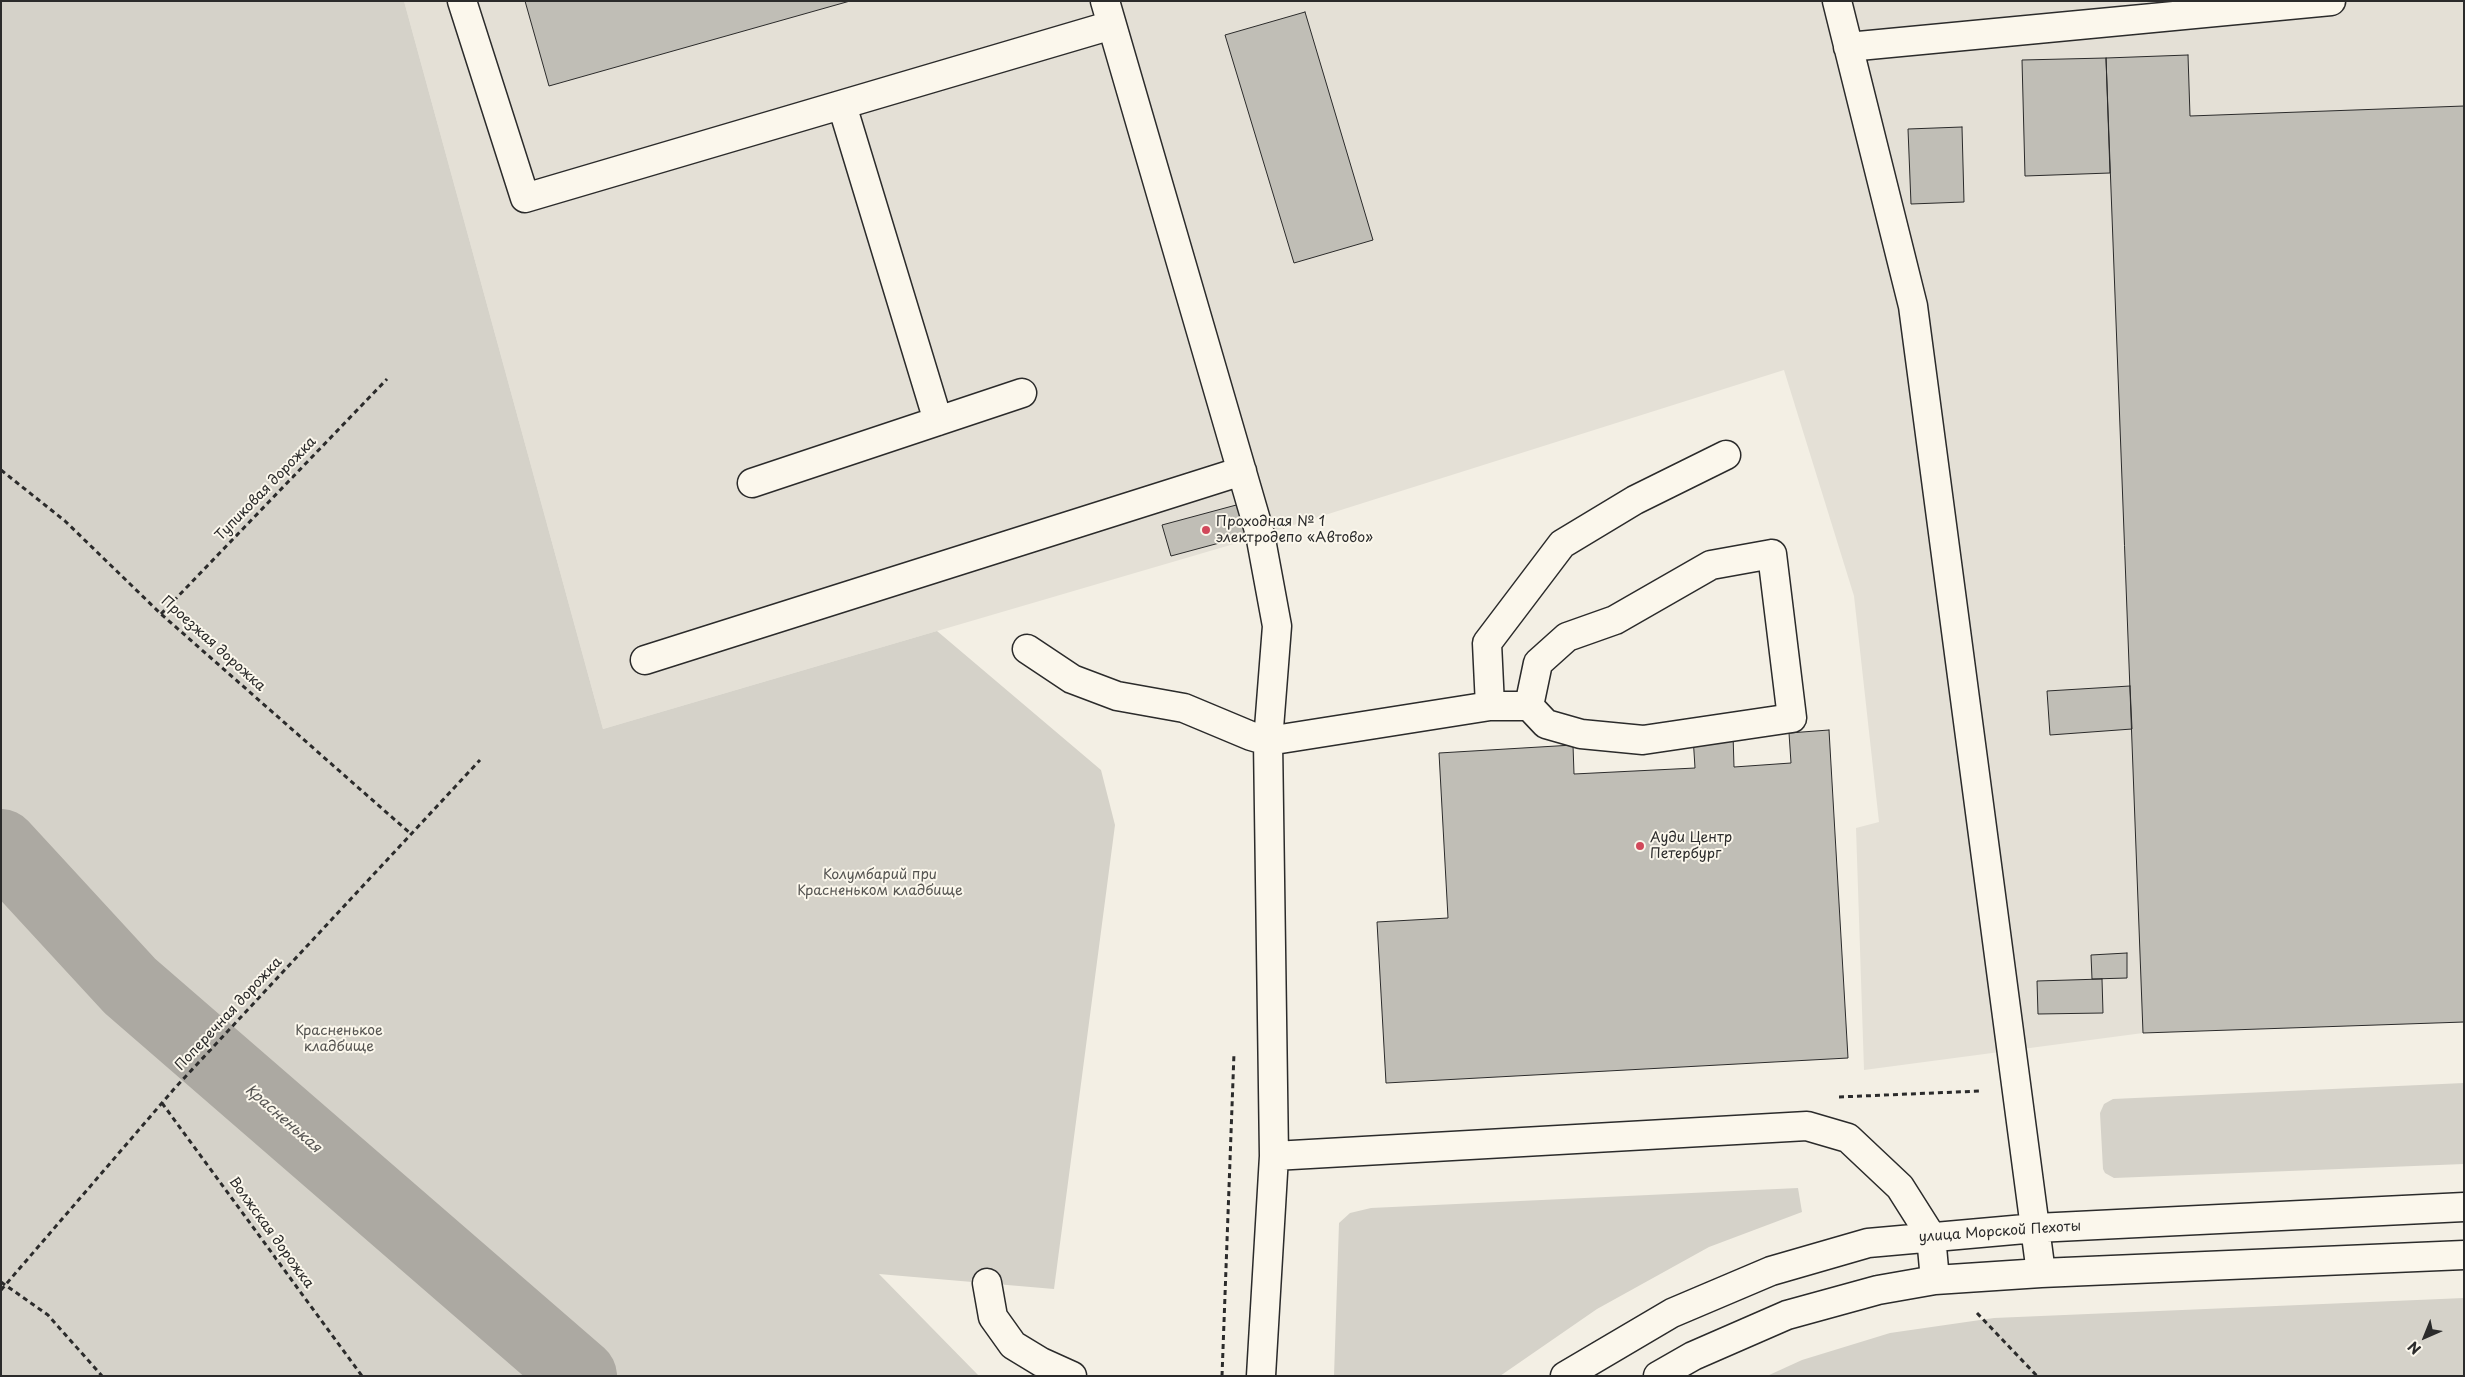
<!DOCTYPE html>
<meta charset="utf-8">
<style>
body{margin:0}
#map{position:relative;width:2465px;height:1377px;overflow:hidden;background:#f3efe4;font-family:"Playpen Sans",sans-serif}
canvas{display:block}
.frame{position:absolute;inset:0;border:2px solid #2b2b2b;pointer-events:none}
.north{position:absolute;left:2400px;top:1312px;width:50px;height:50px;-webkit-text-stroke:4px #fbf7ec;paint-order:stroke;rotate:224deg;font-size:14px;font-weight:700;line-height:20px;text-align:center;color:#2b2b2b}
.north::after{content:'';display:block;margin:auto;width:18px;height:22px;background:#2b2b2b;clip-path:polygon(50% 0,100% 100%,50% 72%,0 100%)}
</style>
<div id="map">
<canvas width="2465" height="1377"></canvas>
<div class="frame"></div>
<div class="north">N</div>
</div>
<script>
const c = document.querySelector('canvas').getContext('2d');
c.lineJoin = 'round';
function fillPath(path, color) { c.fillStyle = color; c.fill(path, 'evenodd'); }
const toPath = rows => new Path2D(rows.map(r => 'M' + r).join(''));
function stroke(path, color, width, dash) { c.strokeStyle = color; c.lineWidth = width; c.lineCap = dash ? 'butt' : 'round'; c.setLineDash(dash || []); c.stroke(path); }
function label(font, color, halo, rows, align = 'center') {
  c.font = font + ' "Playpen Sans",sans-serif'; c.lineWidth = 4; c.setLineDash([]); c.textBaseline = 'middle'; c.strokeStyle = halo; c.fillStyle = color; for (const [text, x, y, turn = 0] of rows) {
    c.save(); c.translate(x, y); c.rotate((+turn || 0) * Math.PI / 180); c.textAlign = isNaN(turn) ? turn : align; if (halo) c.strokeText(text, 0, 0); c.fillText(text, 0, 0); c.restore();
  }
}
fillPath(toPath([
 [404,1,2464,1,2464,1022,2143,1033,1864,1070,1856,828,1879,822,1854,596,1784,370,1227,546,603,729]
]), '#e4e0d6');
fillPath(toPath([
 [1,1,404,1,603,729,937,631,1101,770,1115,825,1054,1289,879,1274,979,1376,1,1376],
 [2464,1083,2464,1164,2114,1178,2105,1173,2103,1169,2100,1113,2104,1104,2113,1099],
 [1798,1188,1802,1212,1709,1247,1597,1309,1500,1376,1334,1376,1339,1223,1350,1213,1371,1208],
 [2464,1298,2464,1376,1767,1376,1802,1360,1890,1333,1994,1318]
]), '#d5d2c9');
stroke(toPath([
 [1,846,130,986,580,1376]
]), '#aca9a2', 74);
const building = toPath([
 [525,1,850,1,549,86,525,1],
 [1305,12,1373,240,1294,263,1225,35,1305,12],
 [2188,55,2190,116,2464,106,2464,1022,2143,1033,2106,58,2188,55],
 [2106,58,2110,173,2025,176,2022,60,2106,58],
 [1962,127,1964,202,1911,204,1908,129,1962,127],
 [1240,504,1249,535,1171,556,1162,525,1240,504],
 [2130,686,2132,729,2050,735,2047,691,2130,686],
 [1829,730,1848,1058,1386,1083,1377,922,1448,918,1439,753,1573,745,1574,774,1695,768,1693,736,1733,734,1734,767,1791,763,1789,733,1829,730],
 [2127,953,2127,978,2092,979,2091,955,2127,953],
 [2102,979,2103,1013,2038,1014,2037,981,2102,979]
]);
fillPath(building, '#c0beb6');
stroke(building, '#2b2b2b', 1);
const minor = toPath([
 [462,1,525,198,1112,25],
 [1105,1,1260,534,1277,626,1268,741,1274,1156],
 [1837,1,1913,306,2041,1273],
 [1848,47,2331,1],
 [842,105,938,421],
 [752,483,1022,393],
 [1027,649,1072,679,1117,696,1184,708,1251,736,1268,741,1490,706,1529,706,1546,724,1581,734,1643,740,1792,718,1772,554,1711,565,1615,620,1567,637,1538,663,1529,706],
 [645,660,1242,471],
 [1490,706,1487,643,1562,544,1635,500,1726,455],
 [987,1283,993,1317,1013,1345,1041,1362,1072,1376],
 [1261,1376,1274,1156,1807,1126,1848,1138,1900,1187,1931,1236,1935,1280],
 [1565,1376,1672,1313,1771,1271,1868,1243,2036,1228,2464,1207],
 [1658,1376,1693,1356,1787,1315,1878,1290,1935,1280,2041,1273,2464,1255]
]);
stroke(minor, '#2b2b2b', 31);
stroke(toPath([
 [1,470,65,521,161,614,411,834],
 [161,614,387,379],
 [1839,1097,1980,1091],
 [162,1103,362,1376],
 [1,1282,48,1315,102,1376],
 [1,1290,174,1089,480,760],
 [1977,1313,2037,1376],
 [1222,1376,1234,1053]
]), '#2b2b2b', 3, [5, 4]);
stroke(minor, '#fbf7ec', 28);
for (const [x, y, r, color] of [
 [1206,530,5,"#d1495b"],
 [1640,846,5,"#d1495b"]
]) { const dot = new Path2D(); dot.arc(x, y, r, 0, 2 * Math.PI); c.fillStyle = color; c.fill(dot); stroke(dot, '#fbf7ec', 2); }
label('14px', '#2b2b2b', '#fbf7ec', [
 ["Тупиковая дорожка",266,489,-46],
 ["Проезжая дорожка",213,644,42],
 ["Поперечная дорожка",229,1014,-47],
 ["улица Морской Пехоты",2000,1232,-4],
 ["Волжская дорожка",271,1233,54]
]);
label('14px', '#2b2b2b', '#fbf7ec', [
 ["Проходная № 1",1216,522],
 ["электродепо «Автово»",1216,538],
 ["Ауди Центр",1650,838],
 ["Петербург",1650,854]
], 'left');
label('14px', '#565552', '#fbf7ec', [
 ["Колумбарий при",880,875],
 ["Красненьком кладбище",880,891],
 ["Красненькое",339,1031],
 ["кладбище",339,1047]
]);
label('italic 15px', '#585755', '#fbf7ec', [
 ["Красненькая",283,1119,41]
]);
</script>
